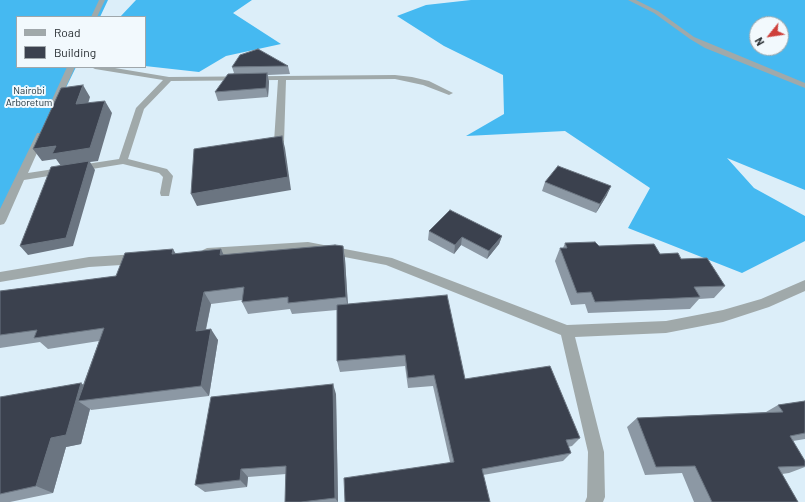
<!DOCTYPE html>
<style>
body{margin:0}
#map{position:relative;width:805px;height:502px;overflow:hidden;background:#dceef9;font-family:Barlow,sans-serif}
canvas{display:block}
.legend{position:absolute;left:16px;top:16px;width:130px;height:52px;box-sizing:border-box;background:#f2f9fd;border:1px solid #a0a7ab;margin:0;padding:5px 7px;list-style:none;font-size:12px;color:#262c30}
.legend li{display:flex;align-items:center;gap:8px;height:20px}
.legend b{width:20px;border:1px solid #a0a7ab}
.north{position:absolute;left:749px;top:16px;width:40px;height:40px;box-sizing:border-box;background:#f2f9fd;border:1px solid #a0a7ab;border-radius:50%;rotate:240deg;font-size:11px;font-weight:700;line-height:16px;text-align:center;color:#262c30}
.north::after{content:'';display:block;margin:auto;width:14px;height:18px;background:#ce403b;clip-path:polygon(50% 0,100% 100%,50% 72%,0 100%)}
</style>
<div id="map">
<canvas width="805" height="502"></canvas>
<ul class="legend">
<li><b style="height:5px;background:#a0a9aa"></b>Road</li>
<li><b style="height:11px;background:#3b414e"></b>Building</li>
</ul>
<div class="north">N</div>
</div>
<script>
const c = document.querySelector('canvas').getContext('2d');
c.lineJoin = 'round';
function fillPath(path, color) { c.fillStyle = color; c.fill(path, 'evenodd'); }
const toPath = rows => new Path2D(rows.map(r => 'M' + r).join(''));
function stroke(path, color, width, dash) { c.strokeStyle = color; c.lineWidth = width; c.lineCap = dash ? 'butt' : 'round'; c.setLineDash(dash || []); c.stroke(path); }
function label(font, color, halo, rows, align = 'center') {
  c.font = font + ' Barlow,sans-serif'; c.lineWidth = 4; c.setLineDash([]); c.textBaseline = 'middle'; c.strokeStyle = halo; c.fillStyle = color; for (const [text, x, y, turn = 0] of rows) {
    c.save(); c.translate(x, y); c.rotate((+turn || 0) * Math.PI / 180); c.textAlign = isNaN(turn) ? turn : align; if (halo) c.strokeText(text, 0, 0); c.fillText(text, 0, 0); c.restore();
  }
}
fillPath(toPath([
 [0,0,108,0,100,17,17,17,17,67,76,67,0,224],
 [136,0,252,0,233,13,281,44,226,56,199,72,145,66,145,17,120,17],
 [471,0,805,0,805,190,727,158,754,188,805,216,805,241,742,273,628,228,650,188,565,131,466,136,504,114,503,75,444,46,397,16,426,5],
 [757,24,781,24,781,48,757,48]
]), '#45b9f1');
fillPath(toPath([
 [99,0,105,0,97,17,91,17,99,0],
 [628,0,636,0,658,11,694,37,711,44,805,83,805,88,705,48,690,39,654,13,628,0],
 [67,67,75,67,59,102,58,104,52,104,51,102,67,67],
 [91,67,109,67,169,77,395,75,412,77,429,81,453,93,449,95,423,85,395,79,286,80,284,142,279,145,274,142,278,80,171,81,144,109,128,159,167,169,173,176,169,196,161,196,160,193,163,177,159,173,123,164,24,180,6,221,4,224,0,225,0,209,37,133,43,133,45,135,28,173,119,159,136,108,163,80,95,69,91,67],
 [308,242,392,258,567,325,666,321,723,310,761,299,805,280,805,291,769,307,723,322,666,333,575,337,604,452,605,497,603,502,585,502,587,497,588,452,561,335,386,265,308,250,207,258,203,256,201,253,203,250,207,248,308,242],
 [137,254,141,256,143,259,141,262,137,264,89,267,0,282,0,272,89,257,137,254]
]), '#a0a9aa');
fillPath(toPath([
 [288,66,290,74,268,75,269,82,268,97,218,101,215,92,234,73,232,67],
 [545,182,607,195,596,213,542,191],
 [429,231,502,236,499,244,487,259,461,245,454,254,428,240],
 [565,243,599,246,660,254,681,259,725,286,714,298,699,299,690,309,588,313,585,304,571,305,555,261,560,248,563,248],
 [343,246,345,259,348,304,465,379,580,438,572,446,568,447,571,453,563,461,483,475,450,462,433,386,408,388,405,366,340,372,337,361,337,310,292,314,290,309,248,314,242,302,242,300,211,304,206,330,218,340,209,396,91,410,90,409,81,444,66,447,53,493,10,502,0,502,0,397,81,383,83,385,99,341,48,349,40,342,0,348,0,291,116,276,176,254,224,255],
 [336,394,338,502,285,502,286,474,248,477,247,487,205,492,195,485],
 [805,401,805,439,793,441,805,467,789,473,782,474,798,502,694,502,682,473,645,475,627,427,637,418,766,412,778,405]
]), '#8c98a4');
fillPath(toPath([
 [267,73,269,82,268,97,266,88],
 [83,85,90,97,84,117,76,104],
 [105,101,112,113,98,161,90,162,95,170,73,246,28,255,20,246,61,166,56,159,42,161,33,149,56,146],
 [282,136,285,148,291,190,197,206,191,194],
 [611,186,607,195,596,213,600,204],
 [502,236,499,244,487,259,489,251],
 [462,237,461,245,454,254,455,245],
 [343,246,345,259,348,308,346,297],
 [173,249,180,261,172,254],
 [221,249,227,262,220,255],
 [204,292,211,304,203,342,196,331],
 [211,329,218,340,209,396,201,386],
 [81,383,94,394,78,401,90,409,81,444,66,447,53,493,36,486,51,438],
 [333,384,336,394,338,502,335,498],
 [241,469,248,477,247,487,240,480]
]), '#6b7581');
const building = toPath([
 [258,49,288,66,232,67,240,55,258,49],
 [267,73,266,88,215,92,228,74,267,73],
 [83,85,76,104,105,101,90,148,52,154,56,146,33,149,61,88,83,85],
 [282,136,288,177,191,194,194,149,282,136],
 [89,161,66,238,20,246,51,167,89,161],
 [558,166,611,186,600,204,545,182,558,166],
 [450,210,502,236,489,251,462,237,455,245,429,231,450,210],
 [595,242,599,246,654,244,660,254,678,253,681,259,707,258,725,286,694,287,700,297,595,302,591,292,577,293,560,248,567,248,565,243,595,242],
 [335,245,343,246,346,297,288,303,288,297,242,302,244,287,204,292,196,331,211,329,201,386,78,401,104,328,34,338,37,330,0,335,0,291,116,276,125,253,173,249,172,254,221,249,220,255,335,245],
 [447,295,465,379,550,366,580,438,566,440,571,453,482,469,490,502,345,502,344,478,454,462,434,375,408,378,405,355,337,361,337,305,447,295],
 [81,383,66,435,51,438,36,486,0,494,0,397,81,383],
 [333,384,335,498,301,502,285,502,286,466,241,469,240,480,195,485,211,397,333,384],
 [805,401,805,433,790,436,805,461,805,466,778,467,798,502,712,502,695,466,656,467,637,418,783,412,778,405,805,401]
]);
fillPath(building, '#3b414e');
stroke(building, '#6b7581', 1);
label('10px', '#182c36', '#f2f9fd', [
 ["Nairobi",29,91],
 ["Arboretum",29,103]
]);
</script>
